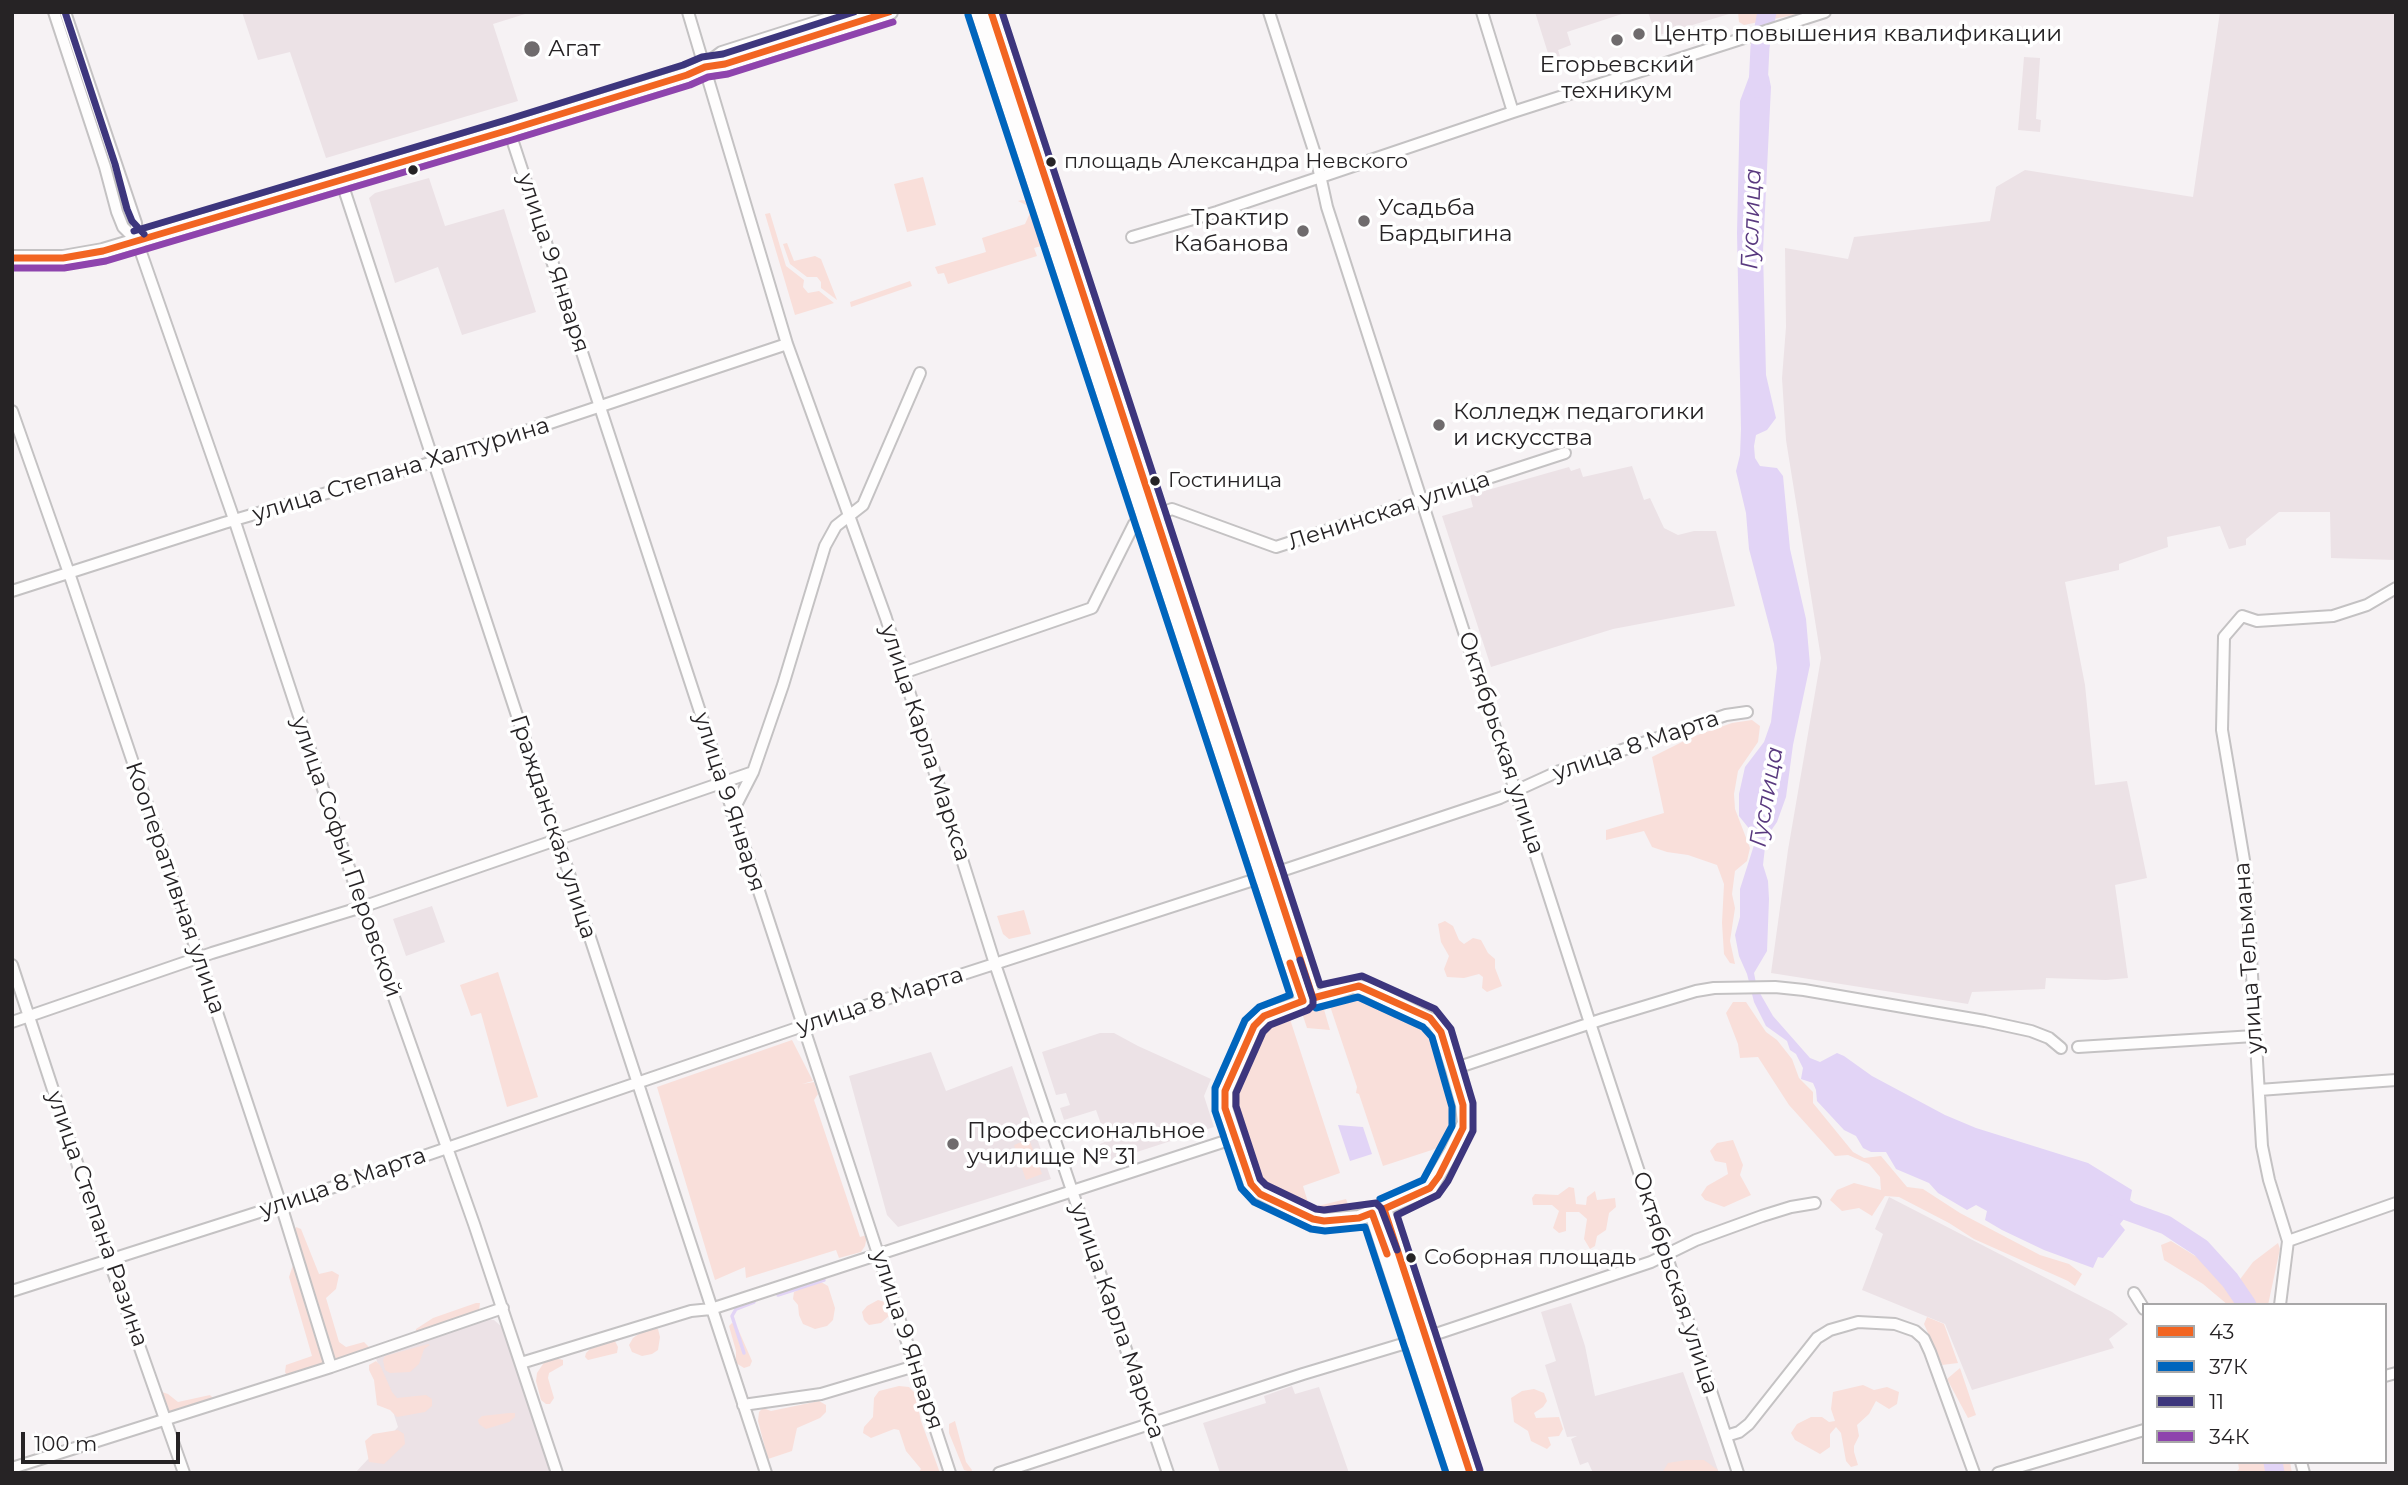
<!DOCTYPE html>
<meta charset="utf-8">
<style>
body{margin:0}
#map{position:relative;width:2408px;height:1485px;overflow:hidden;background:#f6f2f4;font-family:Montserrat,sans-serif}
canvas{display:block}
.frame{position:absolute;inset:0;border:14px solid #262325;pointer-events:none}
.legend{position:absolute;left:2142px;top:1303px;width:245px;height:161px;box-sizing:border-box;background:#fff;border:2px solid #a8a7a8;margin:0;padding:9px 12px;list-style:none;font-size:21px;color:#262325}
.legend li{display:flex;align-items:center;gap:14px;height:35px}
.legend b{width:35px;border:2px solid #a8a7a8}
.scale{position:absolute;left:21px;top:1432px;width:159px;height:32px;box-sizing:border-box;border:4px solid #262325;border-top:0;padding-left:9px;font-size:21px;line-height:24px;white-space:nowrap;color:#262325;-webkit-text-stroke:5px #fff;paint-order:stroke}
</style>
<div id="map">
<canvas width="2408" height="1485"></canvas>
<div class="frame"></div>
<ul class="legend">
<li><b style="height:9px;background:#f26522"></b>43</li>
<li><b style="height:9px;background:#0065bd"></b>37К</li>
<li><b style="height:9px;background:#3d367d"></b>11</li>
<li><b style="height:9px;background:#8e44ad"></b>34К</li>
</ul>
<div class="scale">100 m</div>
</div>
<script>
const c = document.querySelector('canvas').getContext('2d');
c.lineJoin = 'round';
function fillPath(path, color) { c.fillStyle = color; c.fill(path, 'evenodd'); }
const toPath = rows => new Path2D(rows.map(r => 'M' + r).join(''));
function stroke(path, color, width, dash) { c.strokeStyle = color; c.lineWidth = width; c.lineCap = dash ? 'butt' : 'round'; c.setLineDash(dash || []); c.stroke(path); }
function label(font, color, halo, rows, align = 'center') {
  c.font = font + ' Montserrat,sans-serif'; c.lineWidth = 7; c.setLineDash([]); c.textBaseline = 'middle'; c.strokeStyle = halo; c.fillStyle = color; for (const [text, x, y, turn = 0] of rows) {
    c.save(); c.translate(x, y); c.rotate((+turn || 0) * Math.PI / 180); c.textAlign = isNaN(turn) ? turn : align; if (halo) c.strokeText(text, 0, 0); c.fillText(text, 0, 0); c.restore();
  }
}
fillPath(toPath([
 [242,12,525,12,525,14,493,24,518,101,326,158,290,52,258,60],
 [1535,12,1628,12,1567,32,1571,45,1558,50,1563,66,1553,69],
 [1648,12,1729,12,1729,14,1656,36],
 [2220,12,2396,12,2396,560,2331,558,2330,512,2279,512,2246,539,2246,545,2229,549,2220,526,2167,537,2168,547,2119,564,2119,570,2065,582,2085,685,2095,785,2127,781,2147,878,2115,885,2128,978,2106,980,2046,978,2045,989,1972,992,1968,1004,1771,973,1788,850,1821,658,1786,440,1782,378,1786,327,1785,248,1848,259,1854,237,1990,221,1996,187,2025,170,2193,197],
 [2024,57,2040,58,2036,119,2041,120,2040,132,2018,130],
 [429,178,445,226,504,209,536,312,462,335,438,267,395,283,369,198,375,193],
 [1632,466,1644,500,1650,498,1664,528,1678,535,1694,531,1716,531,1735,606,1613,629,1491,667,1442,516,1473,507,1470,495,1569,467,1571,471,1580,468,1583,477],
 [432,906,445,942,406,956,393,919],
 [1100,1033,1114,1033,1138,1046,1211,1079,1204,1096,1214,1127,1106,1162,1100,1144,1107,1141,1096,1110,1064,1120,1060,1108,1070,1105,1066,1093,1056,1095,1042,1052],
 [931,1052,946,1091,1012,1066,1051,1179,898,1227,887,1215,849,1076],
 [1889,1197,2112,1312,2128,1324,2109,1339,2114,1348,1972,1390,1945,1324,1862,1290,1883,1234,1875,1229],
 [1571,1303,1585,1346,1595,1396,1683,1372,1719,1473,1593,1473,1588,1462,1580,1465,1571,1439,1577,1436,1567,1437,1545,1365,1556,1361,1541,1312],
 [485,1319,494,1320,502,1327,552,1473,355,1473,398,1427,375,1355],
 [1292,1386,1295,1394,1319,1387,1349,1473,1220,1473,1203,1423,1266,1403,1264,1396]
]), '#ece2e6');
fillPath(toPath([
 [1738,12,1808,12,1744,25,1739,22],
 [923,177,936,225,907,232,894,184],
 [1022,200,1027,201,1041,246,1034,248,1037,256,948,284,944,273,938,274,935,267,986,252,982,238,1025,224,1030,213,1026,205,1018,201],
 [770,213,786,266,804,280,803,287,808,293,819,291,834,303,795,315,765,214],
 [787,243,794,261,815,256,821,259,837,300,821,288,821,282,817,277,807,277,790,264,783,244],
 [910,281,912,286,851,307,850,302],
 [1752,720,1760,726,1758,742,1738,771,1734,794,1735,809,1750,848,1747,861,1735,871,1732,894,1735,908,1730,941,1735,964,1730,963,1724,954,1722,923,1724,884,1717,865,1688,855,1667,852,1652,847,1644,831,1606,840,1606,830,1664,813,1652,757,1692,737,1732,723],
 [1024,910,1031,934,1009,939,1003,934,997,916],
 [1445,921,1453,926,1459,940,1464,944,1473,938,1481,940,1488,953,1495,959,1495,968,1502,986,1487,992,1482,988,1483,977,1479,974,1464,978,1447,977,1444,969,1449,956,1441,942,1438,924],
 [498,972,538,1097,507,1107,481,1013,471,1016,460,985],
 [1355,991,1365,993,1427,1024,1434,1035,1450,1081,1447,1083,1457,1113,1444,1146,1383,1166,1359,1094,1356,1093,1357,1087,1328,1000],
 [1733,1002,1746,1002,1766,1032,1777,1040,1792,1059,1799,1078,1813,1092,1813,1103,1853,1152,1864,1158,1881,1156,1907,1187,1923,1189,1960,1213,2040,1255,2069,1264,2082,1274,2075,1286,2068,1281,1974,1239,1949,1223,1899,1197,1885,1196,1872,1216,1859,1208,1842,1211,1830,1200,1837,1190,1854,1183,1881,1190,1880,1177,1869,1164,1848,1155,1835,1156,1789,1105,1758,1057,1740,1058,1738,1044,1726,1013],
 [1323,1006,1330,1030,1307,1028,1302,1013],
 [1288,1013,1340,1173,1303,1186,1310,1209,1308,1212,1255,1182,1230,1109,1229,1095,1262,1027,1272,1018],
 [792,1040,813,1081,802,1084,814,1082,818,1094,814,1100,860,1237,867,1235,865,1246,861,1252,839,1258,836,1250,746,1278,745,1267,715,1280,657,1087],
 [1029,1139,1042,1174,1026,1180,1014,1145],
 [1733,1140,1743,1165,1740,1175,1751,1195,1724,1207,1705,1200,1701,1195,1707,1186,1728,1174,1726,1163,1715,1161,1710,1151,1717,1143],
 [1569,1187,1574,1188,1576,1204,1586,1205,1587,1197,1595,1191,1597,1200,1615,1198,1616,1207,1609,1213,1606,1230,1597,1236,1595,1246,1590,1249,1584,1239,1587,1219,1579,1212,1566,1212,1566,1231,1559,1233,1553,1228,1559,1211,1552,1205,1533,1205,1532,1198,1535,1194,1558,1195],
 [1346,1199,1350,1210,1348,1212,1334,1215,1314,1213,1314,1207],
 [296,1227,301,1229,319,1274,332,1271,339,1275,336,1289,326,1298,339,1342,346,1347,364,1342,369,1347,367,1353,327,1362,320,1367,287,1376,285,1372,286,1365,312,1356,289,1277,295,1259,293,1236],
 [2171,1241,2205,1262,2232,1290,2253,1262,2278,1243,2280,1249,2268,1305,2228,1305,2203,1284,2164,1260,2161,1245],
 [821,1282,828,1286,835,1308,833,1320,827,1326,815,1329,803,1324,799,1315,798,1305,793,1299,794,1292,812,1283],
 [878,1300,885,1302,889,1316,881,1323,869,1325,864,1320,862,1312,867,1306],
 [476,1303,480,1303,479,1311,444,1322,439,1327,418,1333,416,1331,416,1329,433,1318],
 [1927,1317,1944,1324,1958,1363,1942,1365,1924,1324],
 [732,1323,735,1324,738,1329,752,1361,750,1366,744,1368,736,1363,736,1351,729,1326],
 [647,1328,658,1329,660,1337,658,1350,652,1354,642,1356,632,1352,629,1345,633,1338],
 [615,1341,618,1347,617,1353,588,1360,585,1357,586,1353,591,1348,605,1342],
 [428,1344,430,1345,424,1349,419,1364,410,1372,390,1373,385,1370,383,1360,385,1356],
 [556,1358,563,1360,563,1365,549,1373,548,1378,554,1398,550,1404,546,1404,541,1400,536,1381,537,1373,545,1361],
 [376,1361,380,1365,392,1392,397,1398,426,1395,432,1399,432,1406,425,1412,397,1417,390,1410,377,1405,374,1380,369,1370,369,1365],
 [1960,1368,1976,1415,1968,1418,1947,1379],
 [1863,1385,1874,1390,1887,1387,1899,1392,1897,1404,1889,1409,1876,1401,1869,1414,1857,1425,1859,1436,1854,1446,1854,1452,1858,1465,1851,1467,1846,1461,1841,1433,1836,1427,1830,1434,1830,1447,1820,1454,1795,1440,1791,1433,1797,1424,1811,1417,1822,1417,1829,1422,1835,1421,1831,1409,1833,1392],
 [899,1386,909,1387,915,1393,921,1421,940,1473,918,1473,921,1469,906,1451,899,1430,894,1429,871,1438,863,1433,864,1427,873,1417,874,1398,879,1391],
 [1534,1389,1544,1393,1547,1401,1543,1407,1534,1413,1536,1418,1559,1417,1563,1429,1559,1436,1548,1437,1551,1445,1547,1449,1531,1441,1528,1431,1514,1422,1511,1398,1522,1391],
 [162,1392,168,1394,178,1402,210,1395,214,1399,213,1403,170,1417,159,1395],
 [819,1401,826,1405,826,1412,820,1418,797,1428,792,1451,768,1459,758,1421,759,1412,763,1408,771,1411],
 [509,1413,515,1413,515,1417,509,1422,486,1429,479,1424,478,1420,482,1416],
 [955,1421,966,1462,972,1470,971,1472,964,1470,949,1433,949,1424],
 [398,1430,404,1434,405,1444,384,1464,369,1462,365,1441,373,1434],
 [1687,1460,1704,1460,1718,1470,1718,1473,1662,1473,1668,1463],
 [2238,1462,2290,1462,2292,1473,2235,1473,2239,1469]
]), '#f9dfda');
fillPath(toPath([
 [1762,61,1769,77,1771,87,1763,251,1766,375,1776,418,1767,430,1756,435,1754,446,1755,458,1760,466,1777,468,1783,476,1790,549,1806,619,1810,665,1793,745,1786,797,1777,822,1766,838,1763,865,1768,881,1769,899,1767,951,1754,973,1757,988,1773,1016,1810,1058,1820,1062,1837,1053,1844,1056,1872,1076,1945,1115,1976,1128,2088,1163,2132,1190,2130,1200,2138,1206,2135,1213,2131,1220,2124,1219,2120,1224,2125,1230,2103,1258,2098,1257,2093,1268,2044,1250,2002,1230,1985,1220,1987,1211,1976,1205,1967,1210,1938,1193,1929,1183,1896,1169,1886,1152,1871,1152,1863,1148,1856,1136,1844,1130,1817,1101,1816,1090,1813,1083,1801,1079,1803,1068,1796,1054,1790,1050,1787,1041,1766,1026,1754,1002,1747,974,1739,956,1735,935,1740,917,1740,889,1755,842,1751,831,1739,816,1739,794,1745,767,1764,742,1771,722,1777,668,1774,644,1749,549,1746,513,1736,471,1740,455,1741,429,1737,233,1740,101,1752,69],
 [1338,1125,1363,1127,1372,1154,1350,1161]
]), '#e2d4f6');
stroke(toPath([
 [778,1295,824,1280],
 [744,1353,732,1316,736,1309,754,1302]
]), '#e2d4f6', 3.5);
stroke(toPath([
 [1758,88,1760,47,1767,12],
 [2111,1205,2166,1225,2201,1248,2230,1280,2247,1305],
 [2273,1462,2275,1473]
]), '#e2d4f6', 19);
const minor = toPath([
 [54,12,105,167,117,212,123,227,137,241],
 [65,12,136,223,137,241,235,522,362,907,474,1224,557,1473],
 [688,12,787,344,886,618,995,964,1168,1473],
 [1269,12,1316,157,1327,207,1590,1023,1738,1473],
 [1482,12,1513,112],
 [509,130,950,1473],
 [341,180,766,1473],
 [1132,237,1217,212,1513,112,1825,12],
 [12,411,69,573,199,958,281,1205,331,1367],
 [12,591,224,523,433,462,787,344],
 [903,673,1092,608,1134,524,1172,509,1276,547,1565,453],
 [732,813,753,772,783,685,825,546,836,526,863,505,920,373],
 [12,965,109,1260,184,1473],
 [12,1022,212,953,362,907,753,772],
 [2078,1047,2254,1036],
 [1453,1069,1603,1019,1696,991,1714,988,1775,987,1804,990,1985,1021,2031,1031,2049,1038,2061,1048],
 [2259,1090,2396,1080],
 [2288,1241,2396,1203],
 [12,1291,281,1205,803,1026,1272,874,1500,798,1557,772,1726,715,1747,712],
 [2134,1293,2144,1309],
 [2280,1305,2288,1241,2269,1180,2262,1146,2246,872,2222,730,2224,637,2242,616,2257,621,2333,616,2367,605,2396,588],
 [521,1363,691,1311,711,1309,1235,1138],
 [2385,1376,2396,1373],
 [743,1405,821,1394,915,1366],
 [1726,1436,1739,1432,1749,1424,1817,1338,1830,1330,1858,1322,1895,1324,1915,1331,1924,1339,1930,1352,1974,1473],
 [2301,1462,2304,1473],
 [12,1468,331,1367,503,1308],
 [999,1473,1303,1374,1436,1334,1651,1262,1696,1240,1762,1216,1791,1207,1815,1203],
 [1998,1473,2144,1430]
]);
const major = toPath([
 [978,12,1303,1001],
 [991,12,1313,998],
 [706,66,722,54,854,12],
 [12,258,63,258,103,251,509,130,687,75,705,67,725,64,890,12],
 [1352,986,1367,989,1434,1022,1441,1032,1453,1069,1463,1105,1465,1123,1452,1151,1430,1188,1359,1218,1324,1221,1313,1219,1256,1190,1251,1184,1225,1108,1225,1091,1254,1026,1264,1016,1352,986],
 [1384,1209,1470,1473],
 [1372,1213,1457,1473]
]);
stroke(minor, '#c4c2c3', 14);
stroke(major, '#c4c2c3', 18);
stroke(minor, '#fefdfd', 10);
stroke(major, '#fefdfd', 14);
stroke(toPath([
 [991,12,1313,998,1359,986,1430,1018,1441,1032,1463,1105,1463,1128,1439,1176,1430,1188,1384,1209,1470,1473],
 [12,258,63,258,103,251,509,130,687,75,705,67,725,64,889,12],
 [1290,963,1303,1001,1264,1016,1254,1026,1225,1091,1225,1108,1251,1184,1260,1194,1313,1219,1324,1221,1359,1218,1372,1213,1387,1254]
]), '#f26522', 7);
stroke(toPath([
 [968,15,1290,995,1259,1007,1245,1020,1215,1088,1215,1111,1241,1188,1254,1202,1311,1229,1325,1231,1365,1227,1446,1473],
 [1316,1008,1358,997,1423,1027,1432,1037,1452,1107,1452,1126,1423,1180,1380,1199]
]), '#0065bd', 7);
stroke(toPath([
 [65,12,115,164,127,209,132,221,144,234],
 [1002,12,1320,985,1362,976,1435,1009,1451,1029,1473,1103,1473,1131,1448,1181,1438,1195,1397,1215,1480,1470],
 [134,231,506,120,683,65,702,57,723,54,854,12],
 [1300,960,1313,999,1313,1005,1308,1010,1270,1025,1263,1032,1236,1093,1236,1106,1260,1179,1266,1185,1316,1209,1324,1210,1376,1203,1381,1208,1397,1250]
]), '#3d367d', 7);
stroke(toPath([
 [12,268,64,268,106,261,512,140,690,85,708,77,728,74,893,22]
]), '#8e44ad', 7);
for (const [x, y, r, color] of [
 [1639,34,7,"#6f6b6d"],
 [1617,40,7,"#6f6b6d"],
 [532,49,9,"#6f6b6d"],
 [1051,162,6,"#262325"],
 [413,170,6,"#262325"],
 [1364,221,7,"#6f6b6d"],
 [1303,231,7,"#6f6b6d"],
 [1439,425,7,"#6f6b6d"],
 [1155,481,6,"#262325"],
 [953,1144,7,"#6f6b6d"],
 [1411,1258,6,"#262325"]
]) { const dot = new Path2D(); dot.arc(x, y, r, 0, 2 * Math.PI); c.fillStyle = color; c.fill(dot); stroke(dot, '#fff', 2.5); }
label('21px', '#262325', '#fff', [
 ["площадь Александра Невского",1064,162],
 ["Гостиница",1168,481],
 ["Соборная площадь",1424,1258]
], 'left');
label('23px', '#262325', '#fff', [
 ["Центр повышения квалификации",1653,34],
 ["Агат",548,49],
 ["Егорьевский",1617,65,"center"],
 ["техникум",1617,91,"center"],
 ["Усадьба",1378,208],
 ["Бардыгина",1378,234],
 ["Трактир",1289,218,"right"],
 ["Кабанова",1289,244,"right"],
 ["Колледж педагогики",1453,412],
 ["и искусства",1453,438],
 ["Профессиональное",967,1131],
 ["училище № 31",967,1157]
], 'left');
label('23px', '#262325', '#fff', [
 ["улица 9 Января",553,263,72],
 ["улица Степана Халтурина",401,470,-17],
 ["Ленинская улица",1389,511,-18],
 ["улица Карла Маркса",925,743,72],
 ["Октябрьская улица",1501,743,72],
 ["улица 8 Марта",1636,746,-19],
 ["улица 9 Января",729,802,72],
 ["Гражданская улица",553,827,72],
 ["улица Софьи Перовской",346,857,71],
 ["Кооперативная улица",175,888,71],
 ["улица Тельмана",2249,958,-94],
 ["улица 8 Марта",880,1001,-18],
 ["улица 8 Марта",343,1183,-19],
 ["улица Степана Разина",97,1219,71],
 ["Октябрьская улица",1675,1283,72],
 ["улица Карла Маркса",1117,1321,71],
 ["улица 9 Января",907,1340,72]
]);
label('italic 24px', '#59397f', '#fff', [
 ["Гуслица",1752,219,-88],
 ["Гуслица",1767,797,-80]
]);
</script>
